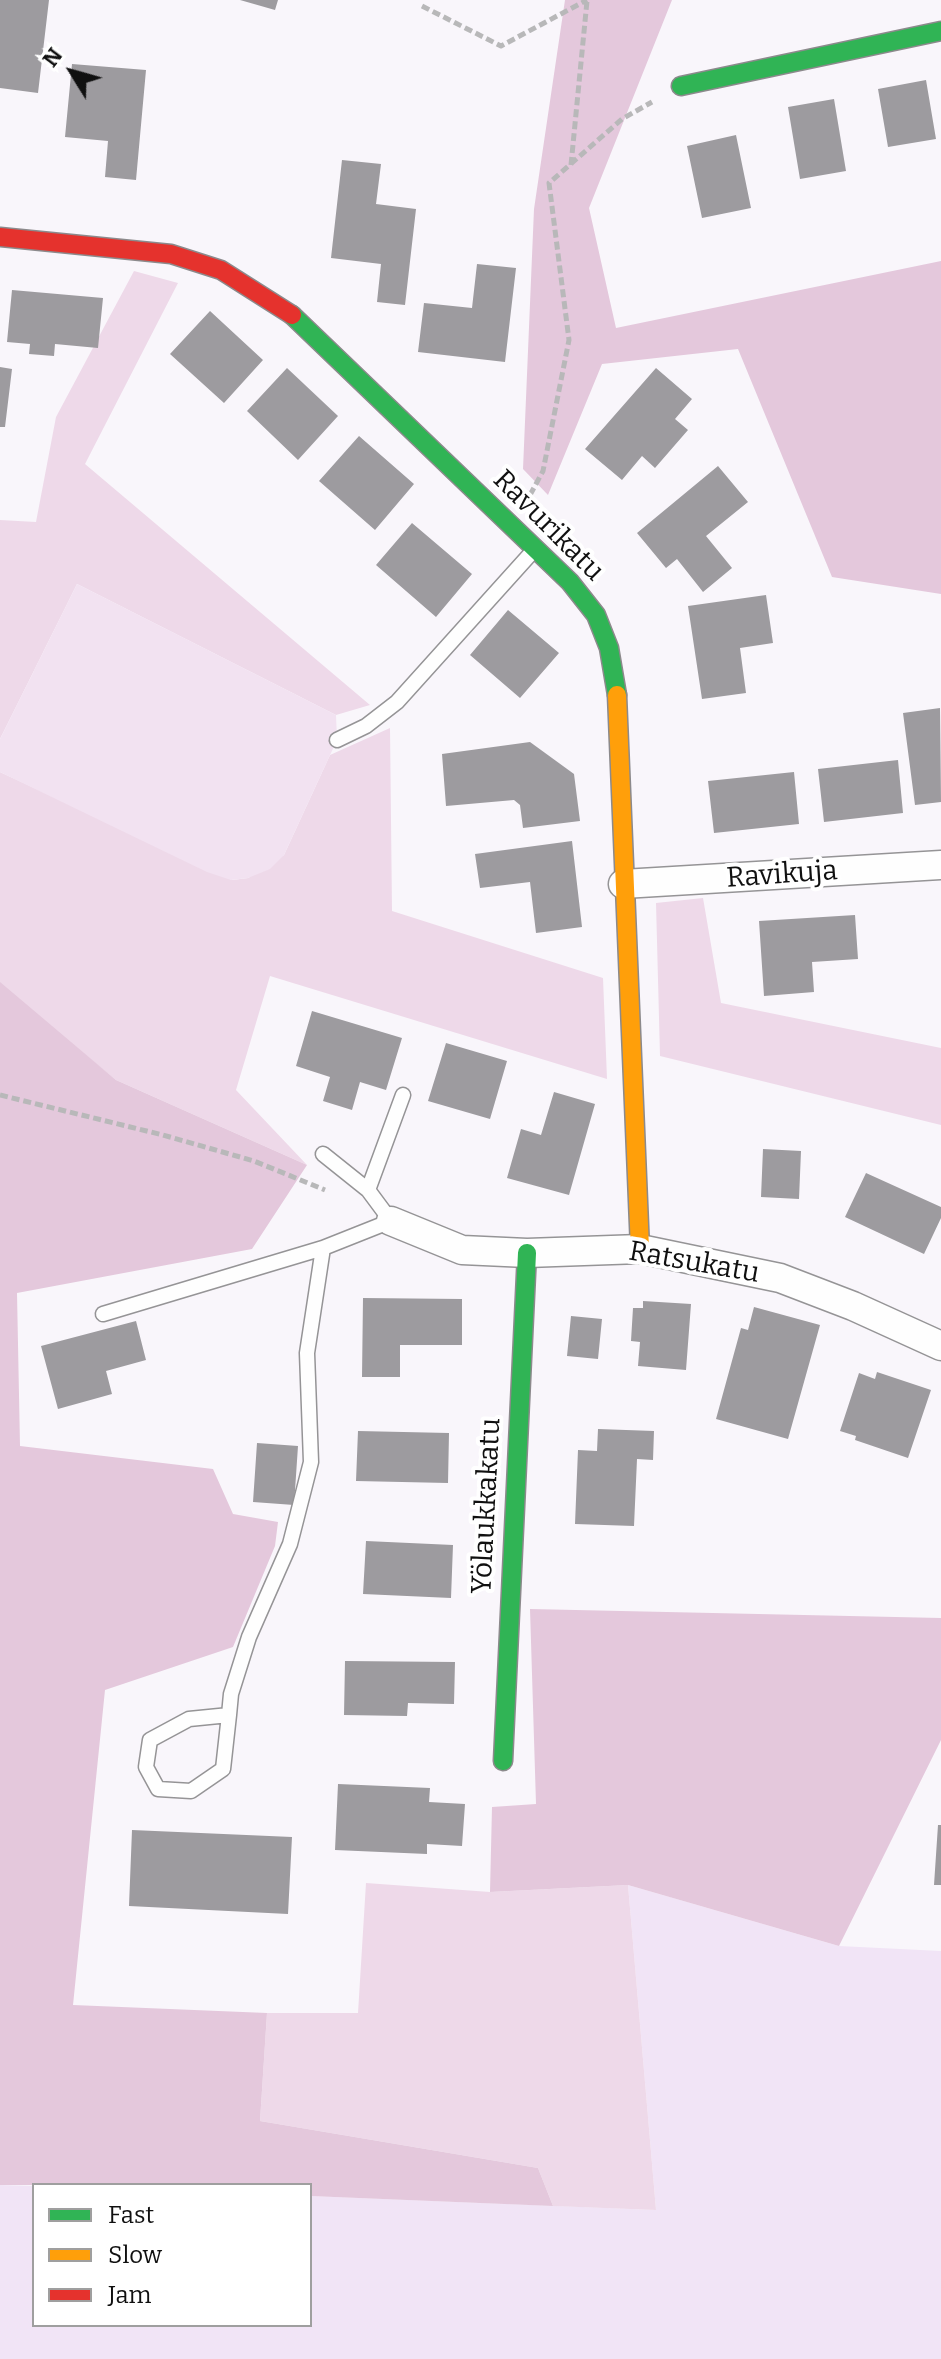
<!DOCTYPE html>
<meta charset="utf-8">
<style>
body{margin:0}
#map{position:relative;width:941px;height:2359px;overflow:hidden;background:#f9f6fb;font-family:Bitter,serif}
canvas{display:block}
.legend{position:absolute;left:32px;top:2183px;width:280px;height:144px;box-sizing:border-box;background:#fff;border:2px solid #9f9f9f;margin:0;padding:10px 14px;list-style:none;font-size:24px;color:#101010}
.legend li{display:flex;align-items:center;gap:16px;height:40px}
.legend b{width:40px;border:2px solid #9f9f9f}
.north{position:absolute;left:32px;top:32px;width:80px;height:80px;-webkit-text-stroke:6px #fff;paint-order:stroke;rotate:307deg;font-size:22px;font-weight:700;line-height:32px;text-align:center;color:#101010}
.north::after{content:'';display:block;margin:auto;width:28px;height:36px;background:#101010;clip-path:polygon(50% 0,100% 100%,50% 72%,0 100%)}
</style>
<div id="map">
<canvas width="941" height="2359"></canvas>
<ul class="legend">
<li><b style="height:10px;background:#30b455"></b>Fast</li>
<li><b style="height:10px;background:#ff9f0a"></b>Slow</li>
<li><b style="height:10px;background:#e5322d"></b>Jam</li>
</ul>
<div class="north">N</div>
</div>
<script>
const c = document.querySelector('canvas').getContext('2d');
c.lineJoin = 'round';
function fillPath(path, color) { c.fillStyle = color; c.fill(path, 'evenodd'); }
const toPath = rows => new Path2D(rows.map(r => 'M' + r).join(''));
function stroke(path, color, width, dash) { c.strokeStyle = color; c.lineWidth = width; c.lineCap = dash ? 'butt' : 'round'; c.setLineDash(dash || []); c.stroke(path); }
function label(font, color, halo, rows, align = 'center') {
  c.font = font + ' Bitter,serif'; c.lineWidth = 8; c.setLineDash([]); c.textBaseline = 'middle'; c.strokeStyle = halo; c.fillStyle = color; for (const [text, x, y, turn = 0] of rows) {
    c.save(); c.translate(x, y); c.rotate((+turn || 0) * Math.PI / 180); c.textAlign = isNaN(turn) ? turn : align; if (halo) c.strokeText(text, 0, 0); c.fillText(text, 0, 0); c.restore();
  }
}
fillPath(toPath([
 [628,1885,839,1946,941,1951,941,2359,0,2359,0,2185,34,2186,34,2325,310,2325,310,2196,656,2210]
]), '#f1e4f6');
fillPath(toPath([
 [134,271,178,283,85,464,370,705,336,715,77,584,0,739,0,520,36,522,56,417],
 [390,728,392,911,603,978,607,1079,270,976,236,1090,307,1165,116,1080,0,986,0,772,232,880,248,878,284,855,330,755],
 [703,898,721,1003,941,1048,941,1125,660,1056,656,903],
 [366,1883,490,1892,628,1885,656,2210,553,2206,538,2168,260,2121,267,2013,358,2013]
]), '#eed9e9');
fillPath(toPath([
 [565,0,672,0,589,208,616,328,941,261,941,594,832,577,738,349,602,364,548,495,523,469,534,209],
 [0,982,116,1080,307,1165,252,1249,17,1293,20,1446,213,1469,233,1514,278,1522,275,1546,233,1647,105,1690,73,2005,267,2013,260,2121,538,2168,553,2206,310,2196,310,2185,0,2185],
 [530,1609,941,1618,941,1740,839,1946,628,1885,490,1892,492,1807,536,1804]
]), '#e4c8dc');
fillPath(toPath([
 [77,584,336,715,337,740,284,855,270,869,248,878,231,880,207,872,0,772,0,739]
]), '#f2e2f1');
fillPath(toPath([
 [0,0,49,0,38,93,0,88],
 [240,0,278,0,275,10],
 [72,64,146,70,136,180,105,177,108,141,65,137],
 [926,80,936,139,888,147,878,89],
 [834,99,846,171,800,179,788,107],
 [736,135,751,208,702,218,687,146],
 [342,160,381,164,376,204,416,209,405,305,377,302,381,264,331,258],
 [477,264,516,268,505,362,418,352,424,303,472,308],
 [12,290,103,298,98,348,55,344,54,356,29,354,30,344,7,342],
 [210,311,263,360,224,403,170,354],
 [0,367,12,369,5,427,0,427],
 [287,368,338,416,298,460,247,411],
 [656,368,692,399,675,419,688,430,655,468,642,456,622,480,585,449],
 [359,436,414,484,375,530,319,481],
 [718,466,748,502,706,536,732,568,703,592,677,559,666,568,637,533],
 [412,523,472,574,436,617,376,565],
 [766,595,773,643,740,648,746,693,702,699,688,606],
 [508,610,559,653,520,698,470,655],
 [940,708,941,802,915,805,903,713],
 [530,742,574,774,580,821,523,828,520,805,514,800,446,806,442,754],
 [898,760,903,813,824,822,818,769],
 [794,772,799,824,714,833,708,781],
 [572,841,582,927,536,933,530,882,480,888,475,854],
 [855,915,858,959,812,962,814,992,764,996,759,921],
 [312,1011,402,1038,386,1090,360,1082,352,1110,323,1101,330,1077,296,1066],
 [446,1043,507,1061,490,1119,428,1101],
 [554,1092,595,1104,569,1195,507,1178,521,1129,541,1135],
 [763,1149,801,1151,799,1199,761,1197],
 [866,1173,941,1207,941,1218,924,1254,845,1217],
 [363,1298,462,1299,462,1345,400,1345,400,1377,362,1377],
 [643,1301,691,1304,686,1370,638,1366,640,1342,631,1341,633,1308,643,1308],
 [754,1307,820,1325,788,1439,716,1419,741,1328,748,1330],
 [571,1316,602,1319,598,1359,567,1356],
 [136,1321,146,1360,106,1371,112,1394,58,1409,41,1346],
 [877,1372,931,1390,908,1458,855,1440,856,1436,840,1431,859,1373,875,1379],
 [598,1429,654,1431,653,1460,637,1459,634,1526,575,1524,578,1450,597,1451],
 [358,1431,449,1433,448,1483,356,1481],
 [257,1443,298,1446,294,1505,253,1502],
 [366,1541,453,1545,451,1598,363,1594],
 [345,1661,455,1662,454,1704,408,1703,407,1716,344,1715],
 [338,1784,430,1788,429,1802,465,1804,462,1846,427,1844,427,1854,335,1850],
 [938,1825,941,1825,941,1885,934,1885],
 [132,1830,292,1837,288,1914,129,1906]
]), '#9d9b9f');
const lane = toPath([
 [337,740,366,726,397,702,534,550],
 [368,1190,403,1095],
 [103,1314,323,1248,391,1221,368,1190,323,1154],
 [229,1715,189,1719,150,1740,146,1767,158,1789,191,1791,223,1769,229,1715,231,1694,249,1637,290,1544,311,1462,307,1353,323,1248]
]);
const street = toPath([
 [623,884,941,865],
 [391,1221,462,1250,527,1253,640,1249,780,1278,853,1306,941,1346]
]);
const fast = toPath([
 [681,86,941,31],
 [292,315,570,582,596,615,609,648,617,695],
 [503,1761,527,1253]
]);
const slow = toPath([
 [617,695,640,1249]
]);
const jam = toPath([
 [0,237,171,254,221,270,292,315]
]);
stroke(lane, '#959496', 17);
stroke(street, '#959496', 31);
stroke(fast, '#8c8a8c', 21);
stroke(slow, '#8c8a8c', 21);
stroke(jam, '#8c8a8c', 21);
stroke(toPath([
 [422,6,501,46,587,0],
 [571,165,587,1],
 [530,495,543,471,569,340,549,183,622,119,652,102],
 [0,1095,163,1135,254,1161,325,1190]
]), '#b8b8b9', 5, [8, 4]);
stroke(lane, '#fefefe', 14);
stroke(street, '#fefefe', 28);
stroke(fast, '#30b455', 18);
stroke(slow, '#ff9f0a', 18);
stroke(jam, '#e5322d', 18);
label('28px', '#101010', '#fff', [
 ["Ravurikatu",548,526,45],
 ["Ravikuja",782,875,-4],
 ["Ratsukatu",694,1263,10],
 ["Yölaukkakatu",487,1506,-87]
]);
</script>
